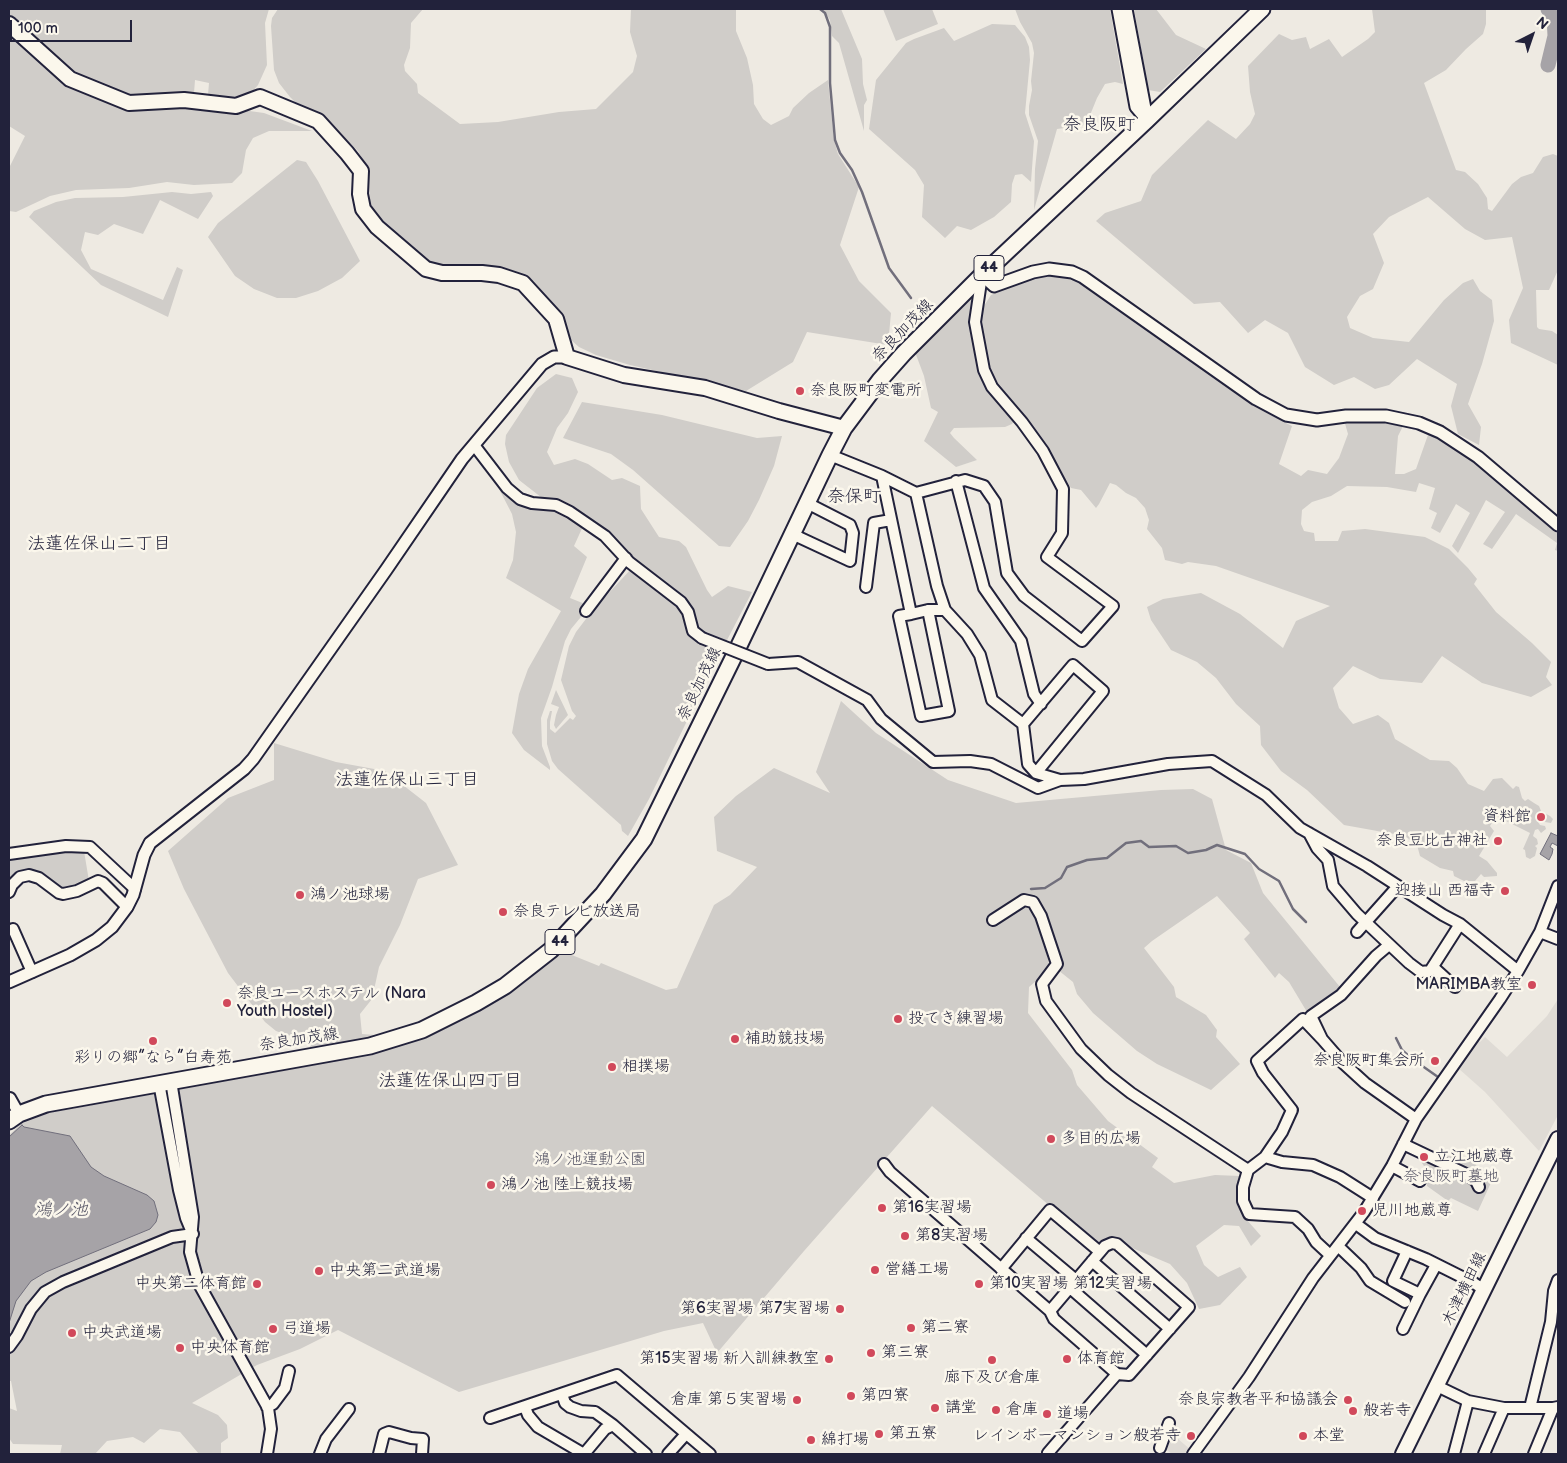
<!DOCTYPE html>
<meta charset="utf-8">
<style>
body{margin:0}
#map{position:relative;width:1567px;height:1463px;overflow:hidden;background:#eeeae2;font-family:"Balsamiq Sans",sans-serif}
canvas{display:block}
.frame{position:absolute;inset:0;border:10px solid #22223b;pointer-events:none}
.north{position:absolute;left:1507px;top:10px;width:50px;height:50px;-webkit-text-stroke:4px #fbf7ec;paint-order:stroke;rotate:41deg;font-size:14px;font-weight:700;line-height:20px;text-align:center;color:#22223b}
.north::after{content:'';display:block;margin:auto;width:18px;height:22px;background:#22223b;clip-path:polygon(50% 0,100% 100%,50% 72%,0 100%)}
.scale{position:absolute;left:10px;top:20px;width:122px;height:22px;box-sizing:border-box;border:2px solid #22223b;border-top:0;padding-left:6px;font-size:15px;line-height:18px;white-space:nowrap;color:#22223b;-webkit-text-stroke:4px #fbf7ec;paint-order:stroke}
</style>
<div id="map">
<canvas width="1567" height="1463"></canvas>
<div class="frame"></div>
<div class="north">N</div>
<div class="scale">100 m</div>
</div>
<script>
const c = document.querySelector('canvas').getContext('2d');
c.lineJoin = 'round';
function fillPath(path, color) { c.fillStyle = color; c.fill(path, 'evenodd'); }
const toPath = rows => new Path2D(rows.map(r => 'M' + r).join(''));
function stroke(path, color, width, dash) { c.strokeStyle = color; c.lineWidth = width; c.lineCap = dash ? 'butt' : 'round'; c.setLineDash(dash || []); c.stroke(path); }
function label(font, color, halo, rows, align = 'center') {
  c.font = font + ' "Balsamiq Sans","Klee One",sans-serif'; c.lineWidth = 5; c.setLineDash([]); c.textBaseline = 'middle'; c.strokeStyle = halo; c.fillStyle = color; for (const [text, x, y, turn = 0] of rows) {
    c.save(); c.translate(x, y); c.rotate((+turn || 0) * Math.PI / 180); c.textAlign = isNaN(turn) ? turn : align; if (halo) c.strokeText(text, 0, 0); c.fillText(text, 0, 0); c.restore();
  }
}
fillPath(toPath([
 [1558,999,1558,1115,1539,1151,1485,1092,1458,1068,1477,1040,1480,1042,1485,1037,1507,1057,1547,1016],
 [1177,1438,1192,1451,1189,1454,1172,1454,1163,1447,1166,1439,1172,1444]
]), '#dfdbd5');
fillPath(toPath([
 [9,9,269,9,265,23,267,65,258,85,245,100,208,95,209,83,195,80,194,93,135,95,121,92,70,70,9,16],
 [278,9,423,9,411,23,410,48,404,65,405,71,417,84,418,93,460,124,498,122,559,112,596,109,633,72,637,56,630,32,631,9,736,9,736,31,747,58,753,85,754,104,763,119,771,125,789,116,793,108,809,93,828,80,834,140,838,154,859,187,840,245,859,281,891,313,888,345,807,332,793,362,746,391,630,365,596,355,579,347,571,340,564,327,531,286,424,265,400,235,379,221,373,210,370,201,368,175,365,164,358,151,347,140,315,122,290,97,279,83,274,70,271,26,272,18],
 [823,9,841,9,862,59,863,84,867,100,864,105,864,131,839,43,832,36,830,20],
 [883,9,932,9,938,24,896,41],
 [1015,9,1110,9,1123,84,1115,82,1105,84,1097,98,1086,125,1057,129,1034,210,1035,169,1038,141,1029,115,1029,106,1032,90,1031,81,1034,53,1032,43,1020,22],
 [1134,9,1156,9,1176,35,1206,49,1160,92,1148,90],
 [1372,9,1486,9,1486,24,1483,34,1466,49,1446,70,1424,83,1456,170,1465,172,1478,184,1487,198,1488,209,1492,211,1512,184,1521,177,1533,173,1543,157,1553,154,1558,156,1558,270,1549,290,1536,290,1537,327,1539,329,1552,331,1558,335,1558,365,1511,343,1509,320,1523,288,1512,237,1485,240,1465,229,1428,197,1389,217,1373,234,1384,263,1373,289,1360,296,1347,317,1350,328,1373,338,1409,342,1444,300,1463,283,1473,279,1480,291,1492,300,1494,321,1482,364,1468,404,1481,427,1479,445,1458,434,1451,406,1457,384,1417,359,1389,385,1375,389,1354,377,1334,385,1305,367,1288,333,1265,320,1248,333,1220,302,1194,304,1096,221,1105,213,1141,201,1152,175,1208,120,1236,139,1250,124,1255,114,1250,92,1248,66,1279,34,1292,40,1306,37,1310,49,1329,39,1342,57,1368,39,1375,32],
 [992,24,1015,25,1025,37,1029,47,1030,60,1025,113,1034,141,1031,182,1022,174,1015,175,1012,184,1011,202,994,217,971,230,957,226,945,238,922,217,924,185,915,170,869,129,876,80,906,43,914,39,944,28,954,41],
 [9,30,68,83,131,107,184,103,228,108,264,113,312,131,269,131,253,138,246,150,242,173,232,183,194,185,167,182,129,188,76,190,50,196,16,212,9,211,9,168,25,136,9,126],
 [297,160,306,162,318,181,360,261,342,278,318,291,296,298,277,298,254,289,235,276,208,237,218,223],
 [172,192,191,194,211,192,213,196,198,219,160,200,143,234,114,224,98,235,85,232,81,250,91,269,163,300,177,267,183,270,168,317,101,285,29,217,34,211,56,202,75,198,123,197],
 [1048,274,1072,278,1170,344,1253,406,1292,426,1279,464,1301,476,1308,470,1327,474,1339,458,1348,434,1344,420,1369,419,1404,424,1398,436,1395,474,1404,474,1416,469,1429,432,1472,457,1558,532,1558,551,1555,550,1557,543,1516,514,1492,549,1483,544,1505,512,1486,500,1458,553,1452,546,1470,513,1456,504,1440,533,1431,528,1437,513,1429,509,1435,488,1419,483,1416,492,1387,487,1347,486,1331,496,1312,502,1302,510,1301,524,1304,531,1314,533,1315,541,1338,541,1342,531,1365,529,1425,537,1449,549,1468,568,1477,579,1474,584,1496,612,1532,643,1551,662,1546,677,1552,685,1531,697,1482,683,1442,656,1422,683,1380,679,1353,666,1333,688,1339,708,1353,724,1378,715,1389,723,1395,739,1430,760,1449,761,1457,768,1468,784,1484,791,1493,779,1502,778,1513,789,1516,786,1519,787,1522,798,1525,801,1528,799,1534,803,1539,806,1541,811,1550,816,1553,819,1551,823,1545,822,1538,817,1535,817,1540,825,1545,826,1546,829,1541,833,1538,829,1535,830,1533,836,1537,839,1538,844,1535,846,1537,848,1535,856,1530,859,1526,857,1525,850,1523,849,1530,833,1496,816,1490,826,1494,831,1479,856,1487,861,1497,873,1497,876,1484,877,1481,874,1475,881,1464,881,1454,876,1453,871,1440,868,1420,856,1417,845,1405,836,1344,825,1307,790,1281,771,1261,745,1260,726,1236,704,1216,678,1197,662,1171,650,1151,620,1147,607,1163,599,1201,593,1240,614,1283,648,1296,621,1330,606,1216,566,1188,562,1182,564,1165,560,1162,548,1147,529,1149,520,1145,508,1136,498,1126,493,1116,485,1110,483,1099,504,1096,508,1081,490,1071,488,1032,427,1000,394,988,375,978,322,982,309,991,295,1037,275],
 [973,298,975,304,972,329,974,348,980,369,994,398,1014,421,1012,424,1005,427,954,428,950,433,954,438,977,460,956,467,924,441,938,412,931,408,924,376,915,352,947,321],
 [556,374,572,378,578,392,568,413,557,428,547,452,554,465,575,459,588,464,612,480,622,478,640,486,641,509,659,537,679,541,686,547,707,590,712,597,728,586,752,592,726,642,698,632,692,615,628,558,546,501,519,480,509,462,505,444,506,435,537,388],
 [582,402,662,415,757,438,782,436,774,466,759,500,748,521,730,547,719,546,633,470,611,454,563,438],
 [497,481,517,501,558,509,584,524,574,546,587,557,570,598,590,606,571,629,565,641,552,687,541,718,542,746,550,767,550,770,524,750,512,733,519,694,528,669,561,611,506,578,513,560,516,532,512,514,497,485],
 [632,568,676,603,683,612,686,626,690,634,722,649,649,799,628,836,622,831,621,825,558,769,552,761,547,744,547,720,550,711,552,711,550,722,550,729,555,733,570,718,573,720,576,716,572,711,561,680,569,646,576,632,592,611],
 [556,690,568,715,556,729,554,725,556,715,559,707,551,704],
 [841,701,876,733,948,780,1016,803,1161,790,1193,789,1212,799,1226,850,1251,863,1263,893,1340,987,1307,1012,1289,982,1279,973,1275,978,1244,939,1250,933,1217,896,1152,941,1144,948,1174,987,1176,997,1206,1015,1217,1030,1216,1037,1240,1064,1211,1090,1157,1064,1137,1051,1093,1013,1077,994,1073,982,1058,970,1036,899,1027,895,1040,922,1050,969,1029,987,1028,1013,1072,1070,1077,1085,1108,1121,1158,1158,1152,1167,1174,1183,1215,1175,1240,1176,1239,1196,1247,1220,1261,1236,1251,1246,1239,1226,1224,1225,1196,1246,1204,1265,1218,1277,1240,1267,1247,1277,1220,1305,1199,1309,1187,1283,1170,1264,1118,1242,1096,1245,932,1106,804,1251,717,1353,703,1323,664,1331,459,1392,338,1330,300,1349,257,1365,192,1403,218,1415,227,1425,228,1438,221,1443,221,1454,199,1454,180,1432,160,1429,144,1443,133,1437,107,1441,95,1454,60,1454,62,1445,13,1444,9,1438,9,1408,17,1411,11,1381,9,1381,9,1135,21,1124,48,1113,315,1065,309,1043,276,1031,265,1022,228,973,184,889,168,851,228,798,274,780,274,743,336,762,385,771,426,803,458,865,418,879,400,925,379,967,372,999,360,1014,362,1034,425,1039,472,1014,524,983,562,951,599,966,601,963,666,990,677,988,714,905,730,895,757,867,717,851,714,817,736,796,774,768,830,793,816,772],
 [84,851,89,881,66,890,41,874,26,871,9,889,9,856],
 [1419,1152,1435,1157,1439,1155,1458,1157,1470,1161,1494,1176,1478,1211,1451,1198,1448,1201,1427,1186,1428,1172,1418,1157]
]), '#d0cdc9');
const water = toPath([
 [1551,833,1558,836,1558,846,1552,843,1550,847,1553,849,1552,854,1549,860,1540,854,1551,833],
 [22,1125,24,1127,70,1136,91,1167,104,1176,147,1195,154,1201,158,1215,156,1222,150,1229,46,1272,31,1281,16,1301,9,1323,9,1137,22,1125]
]);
fillPath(water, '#a6a3a7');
stroke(water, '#716f7c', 1);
stroke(toPath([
 [820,9,825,13,830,27,830,83,835,140,840,153,852,170,862,192,889,268,911,298],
 [1031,889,1045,888,1061,878,1067,867,1087,860,1107,858,1126,843,1141,841,1149,847,1176,846,1188,853,1206,850,1217,845,1245,854,1259,869,1279,881,1293,909,1306,922],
 [1396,1038,1402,1050,1411,1058,1438,1077]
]), '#716f7c', 2.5);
stroke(toPath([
 [1548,9,1554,16,1555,36,1548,65]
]), '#a6a3a7', 15);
const minor = toPath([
 [474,445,507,488,520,499,532,503,556,505,570,512,605,536,629,562,681,602,688,612,693,631,702,638],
 [830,455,882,476,916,493,937,586,945,610,967,634,980,655,992,700,1023,724,1028,764,1036,773,1060,780,1084,779,1168,764,1212,761,1266,795,1300,828,1367,866,1443,915,1460,924,1518,971],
 [882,476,911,614,928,610,945,610],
 [956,481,984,588,1021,641,1034,694,1041,704],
 [916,493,965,480,984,486,995,502,1007,573,1024,596,1082,641,1113,606,1047,557,1062,533,1063,489,1043,451,1022,422,992,387,984,370,975,322,982,275],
 [792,534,850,561,853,533,850,525,807,503],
 [866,587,874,523,891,520],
 [586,611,626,558],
 [911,614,899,616,921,716,949,711,928,610],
 [768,664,798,662,867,700,881,719,933,762,970,761,991,764,1038,788,1060,780],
 [1023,724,1073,665,1103,691,1036,773],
 [1309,833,1317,848,1328,860,1333,886,1357,914,1409,963,1421,972,1430,971,1460,924],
 [9,854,66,846,90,847,135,889],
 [9,892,12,885,20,877,29,875,39,878,59,893,63,894,77,891,98,881,103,883,127,907],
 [993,920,1024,900,1033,902,1041,916,1057,964,1042,984,1046,1001,1081,1049,1108,1075,1131,1093,1248,1170,1243,1187,1243,1201,1249,1214,1295,1217,1308,1229,1316,1242,1330,1255],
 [13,929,32,972],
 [1357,932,1398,886],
 [1540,932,1558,939],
 [1389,945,1376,956,1341,995,1311,1016,1322,1039,1342,1062,1365,1083,1416,1119],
 [1433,967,1455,987],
 [1322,1039,1303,1019,1257,1061,1263,1073,1292,1110,1282,1132,1265,1157,1282,1162,1313,1165,1340,1177,1373,1198],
 [171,1081,193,1217,190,1252,199,1284,268,1408,271,1429,267,1454],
 [159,1083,179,1190,186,1218,191,1230],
 [9,1098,10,1098,19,1114],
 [1403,1144,1466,1174,1476,1181,1479,1187],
 [884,1164,890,1172,1050,1311,1054,1319,1117,1374,1129,1375,1189,1307,1117,1244,1112,1243,1105,1246,1050,1311],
 [1392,1166,1420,1181],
 [1248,1170,1265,1157],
 [1356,1224,1375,1238,1426,1259,1474,1283,1484,1290],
 [1026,1238,1076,1280],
 [1338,1246,1361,1268,1370,1281,1405,1302],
 [1407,1251,1393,1281,1420,1294,1436,1265],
 [1092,1261,1170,1329],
 [1001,1269,1050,1210,1100,1252],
 [1069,1287,1147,1355],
 [1403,1329,1420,1294],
 [9,1347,17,1336,31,1309,45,1292,63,1282,172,1237,193,1234],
 [1437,1386,1468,1401,1504,1408,1553,1408,1558,1407],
 [562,1394,565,1403,570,1407,581,1411,595,1412,613,1425],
 [267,1407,273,1404,285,1388,289,1371],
 [525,1407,528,1415,538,1427,584,1454],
 [1530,1408,1551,1322,1554,1291,1558,1280],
 [490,1418,617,1375,710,1454],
 [1160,1448,1169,1423],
 [320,1454,326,1439,349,1409],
 [379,1454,384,1434,389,1432,411,1438,423,1439,422,1454],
 [584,1454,605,1429,613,1425,646,1454],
 [668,1454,686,1434],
 [1049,1454,1048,1453,1054,1446,1117,1374],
 [1193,1454,1249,1377,1313,1278,1364,1212,1392,1166,1416,1119,1500,999,1518,971,1540,932,1558,886],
 [1454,1454,1468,1401],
 [1484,1454,1504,1408],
 [1534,1454,1553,1408]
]);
const tertiary = toPath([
 [1118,9,1136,107,1147,120],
 [1126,9,1147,119],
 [982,275,994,286,1033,272,1049,269,1072,272,1083,277,1256,399,1286,415,1317,420,1346,416,1386,416,1419,423,1440,432,1478,457,1558,525],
 [9,982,70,955,96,940,112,927,127,907,133,895,144,855,150,843,244,769,253,759,386,570,462,459,542,364,554,357,567,357]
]);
const secondary = toPath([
 [9,24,70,79,129,103,184,100,236,106,260,97,318,121,347,153,361,171,360,194,363,209,377,227,426,269,442,273,482,273,499,275,523,283,556,319,567,357,624,375,705,388,779,411,844,428],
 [1403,1454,1558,1139]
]);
const primary = toPath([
 [9,1121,19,1114,46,1104,370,1046,422,1030,476,1003,505,986,551,950,603,894,644,839,736,652,830,455,844,428,880,380,904,353,982,275,1147,120,1262,9]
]);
stroke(minor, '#22223b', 14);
stroke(tertiary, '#22223b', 15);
stroke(secondary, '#22223b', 18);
stroke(primary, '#22223b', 19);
stroke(minor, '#fbf7ec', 10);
stroke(tertiary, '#fbf7ec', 11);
stroke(secondary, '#fbf7ec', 14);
stroke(primary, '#fbf7ec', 15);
const minorBridge = toPath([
 [702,638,768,664]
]);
stroke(minorBridge, '#22223b', 14, []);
stroke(minorBridge, '#fbf7ec', 10);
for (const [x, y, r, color] of [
 [800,391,5,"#d1495b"],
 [1541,817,5,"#d1495b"],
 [1498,841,5,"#d1495b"],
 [1505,891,5,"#d1495b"],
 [300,895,5,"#d1495b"],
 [503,912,5,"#d1495b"],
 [1532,985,5,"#d1495b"],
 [227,1003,5,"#d1495b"],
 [898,1019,5,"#d1495b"],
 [735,1039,5,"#d1495b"],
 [153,1041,5,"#d1495b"],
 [1435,1061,5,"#d1495b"],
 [612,1067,5,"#d1495b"],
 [1051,1139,5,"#d1495b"],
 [1424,1157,5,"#d1495b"],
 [491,1185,5,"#d1495b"],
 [882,1208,5,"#d1495b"],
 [1362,1211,5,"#d1495b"],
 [905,1236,5,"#d1495b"],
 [875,1270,5,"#d1495b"],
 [319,1271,5,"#d1495b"],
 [257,1284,5,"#d1495b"],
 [979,1284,5,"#d1495b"],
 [840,1309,5,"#d1495b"],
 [911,1328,5,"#d1495b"],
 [273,1329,5,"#d1495b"],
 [72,1333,5,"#d1495b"],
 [180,1348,5,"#d1495b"],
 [871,1353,5,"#d1495b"],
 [829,1359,5,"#d1495b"],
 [1067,1359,5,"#d1495b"],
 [992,1360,5,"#d1495b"],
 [851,1396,5,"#d1495b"],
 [797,1400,5,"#d1495b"],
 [1348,1400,5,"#d1495b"],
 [935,1408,5,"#d1495b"],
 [996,1410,5,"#d1495b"],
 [1353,1411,5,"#d1495b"],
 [1047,1414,5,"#d1495b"],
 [879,1434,5,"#d1495b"],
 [1191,1436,5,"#d1495b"],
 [1303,1436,5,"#d1495b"],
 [811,1440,5,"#d1495b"]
]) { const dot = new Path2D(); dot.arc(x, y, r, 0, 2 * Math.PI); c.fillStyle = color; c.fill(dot); stroke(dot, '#fbf7ec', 2); }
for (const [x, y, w] of [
 [989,268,30],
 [560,942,30]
]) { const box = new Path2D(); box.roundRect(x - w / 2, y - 12.5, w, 25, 4); c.fillStyle = '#fbf7ec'; c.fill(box); stroke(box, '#22223b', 1); }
label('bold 15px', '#22223b', null, [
 ["44",989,268],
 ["44",560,942]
]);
label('16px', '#22223b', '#fbf7ec', [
 ["奈良加茂線",903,331,-46],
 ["奈良加茂線",700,684,-64],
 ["奈良加茂線",299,1040,-9],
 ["木津横田線",1465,1289,-64]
]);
label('16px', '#22223b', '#fbf7ec', [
 ["奈良阪町変電所",810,391],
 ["資料館",1531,817,"right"],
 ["奈良豆比古神社",1488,841,"right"],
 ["迎接山 西福寺",1495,891,"right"],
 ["鴻ノ池球場",310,895],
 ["奈良テレビ放送局",513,912],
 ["MARIMBA教室",1522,985,"right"],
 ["奈良ユースホステル (Nara",237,994],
 ["Youth Hostel)",237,1012],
 ["投てき練習場",908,1019],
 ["補助競技場",745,1039],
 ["彩りの郷”なら”白寿苑",153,1058,"center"],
 ["奈良阪町集会所",1425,1061,"right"],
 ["相撲場",622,1067],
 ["多目的広場",1061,1139],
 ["立江地蔵尊",1434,1157],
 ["鴻ノ池 陸上競技場",501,1185],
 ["第16実習場",892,1208],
 ["児川地蔵尊",1372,1211],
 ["第8実習場",915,1236],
 ["営繕工場",885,1270],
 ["中央第二武道場",329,1271],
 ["中央第二体育館",247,1284,"right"],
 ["第10実習場 第12実習場",989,1284],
 ["第6実習場 第7実習場",830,1309,"right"],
 ["第二寮",921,1328],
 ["弓道場",283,1329],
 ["中央武道場",82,1333],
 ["中央体育館",190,1348],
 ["第三寮",881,1353],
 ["第15実習場 新入訓練教室",819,1359,"right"],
 ["体育館",1077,1359],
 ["廊下及び倉庫",992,1378,"center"],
 ["第四寮",861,1396],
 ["倉庫 第５実習場",787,1400,"right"],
 ["奈良宗教者平和協議会",1338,1400,"right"],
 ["講堂",945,1408],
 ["倉庫",1006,1410],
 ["般若寺",1363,1411],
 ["道場",1057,1414],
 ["第五寮",889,1434],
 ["レインボーマンション般若寺",1181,1436,"right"],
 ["本堂",1313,1436],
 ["綿打場",821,1440]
], 'left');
label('16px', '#565566', '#fbf7ec', [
 ["鴻ノ池運動公園",590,1160],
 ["奈良阪町墓地",1451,1177]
]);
label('18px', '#22223b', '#fbf7ec', [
 ["奈良阪町",1099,125],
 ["奈保町",854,497],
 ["法蓮佐保山二丁目",99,544],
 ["法蓮佐保山三丁目",407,780],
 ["法蓮佐保山四丁目",450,1081]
]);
label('italic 18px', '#575666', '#fbf7ec', [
 ["鴻ノ池",61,1210]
]);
</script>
